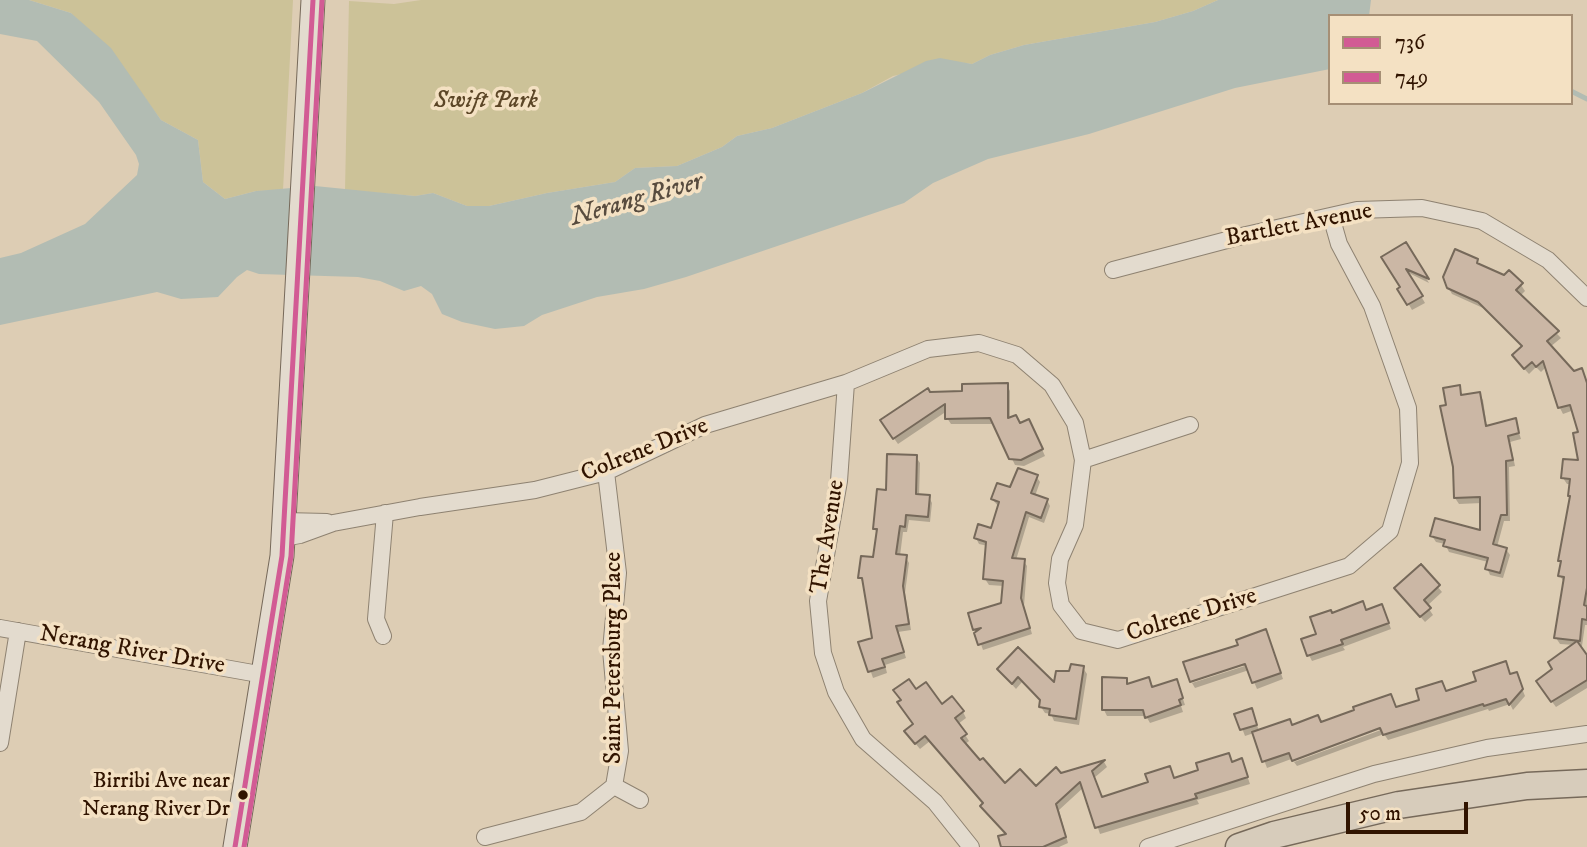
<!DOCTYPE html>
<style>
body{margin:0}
#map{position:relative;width:1587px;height:847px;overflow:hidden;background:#ddcdb4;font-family:"IM FELL DW Pica",serif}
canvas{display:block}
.legend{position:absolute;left:1328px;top:14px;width:245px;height:91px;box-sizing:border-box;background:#f4e1c3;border:2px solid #a68f75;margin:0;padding:9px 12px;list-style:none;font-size:21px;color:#311400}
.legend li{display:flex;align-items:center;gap:14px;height:35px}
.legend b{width:35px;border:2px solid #a68f75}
.scale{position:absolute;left:1346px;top:802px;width:122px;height:32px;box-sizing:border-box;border:4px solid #311400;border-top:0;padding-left:9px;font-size:21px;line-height:24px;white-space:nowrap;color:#311400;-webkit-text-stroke:5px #f4e1c3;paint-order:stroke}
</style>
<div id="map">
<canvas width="1587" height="847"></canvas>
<ul class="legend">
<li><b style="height:9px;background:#d25b94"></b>736</li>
<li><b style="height:9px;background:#d25b94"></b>749</li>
</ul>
<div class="scale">50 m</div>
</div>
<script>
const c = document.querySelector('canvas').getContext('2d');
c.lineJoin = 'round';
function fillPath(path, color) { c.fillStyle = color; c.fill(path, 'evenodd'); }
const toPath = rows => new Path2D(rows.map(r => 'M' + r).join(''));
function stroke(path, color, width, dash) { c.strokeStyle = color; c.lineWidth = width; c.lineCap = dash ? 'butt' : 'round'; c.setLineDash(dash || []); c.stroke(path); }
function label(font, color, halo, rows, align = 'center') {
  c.font = font + ' "IM FELL DW Pica",serif'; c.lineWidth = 7; c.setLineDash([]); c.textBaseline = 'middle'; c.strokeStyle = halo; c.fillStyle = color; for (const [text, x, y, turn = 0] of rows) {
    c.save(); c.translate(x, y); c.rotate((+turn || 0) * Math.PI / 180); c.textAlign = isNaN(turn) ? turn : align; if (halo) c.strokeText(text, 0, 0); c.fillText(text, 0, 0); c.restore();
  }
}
fillPath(toPath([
 [29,0,293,0,283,190,256,191,225,199,203,182,198,140,161,120,138,89,71,13],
 [421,0,1218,0,1193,11,1155,22,1024,45,990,55,972,64,957,62,893,76,862,93,772,128,737,136,722,147,677,166,635,168,615,182,547,193,489,206,467,206,433,193,415,196,345,190,349,1,394,4]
]), '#ccc298');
fillPath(toPath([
 [0,0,29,0,71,13,111,48,161,120,198,140,203,182,225,199,256,191,315,186,415,196,433,193,467,206,489,206,547,193,615,182,635,168,677,166,722,147,737,136,772,128,862,93,926,61,940,58,972,64,990,55,1024,45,1155,22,1193,11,1218,0,1371,0,1369,16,1330,16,1330,69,1235,88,1089,134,988,159,933,183,904,203,686,277,644,289,597,297,542,315,524,326,495,329,462,322,442,314,432,294,421,286,404,291,380,281,358,277,259,274,247,270,237,277,218,297,181,299,157,292,0,325,0,258,21,253,85,224,137,175,139,164,136,155,99,102,37,41,0,34]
]), '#b2bcb3');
fillPath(toPath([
 [1406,245,1429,283,1407,272,1425,303,1412,310,1400,289],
 [1477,261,1480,266,1505,277,1509,272,1521,285,1525,291,1520,296,1561,338,1550,347,1573,373,1582,370,1587,383,1587,625,1585,625,1582,646,1579,646,1587,658,1587,688,1556,707,1541,687,1574,645,1560,644,1556,638,1564,582,1560,576,1562,563,1560,560,1572,498,1571,484,1567,484,1563,478,1580,462,1581,434,1574,410,1563,414,1560,408,1547,366,1541,372,1536,367,1529,374,1517,361,1523,347,1483,308,1452,294,1448,287],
 [1007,385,1010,391,1010,419,1020,425,1032,427,1045,456,1024,466,1015,465,995,424,951,424,947,418,947,411,898,444,886,427,929,394,964,393],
 [1459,387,1463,397,1479,394,1483,400,1487,427,1515,420,1521,439,1510,442,1515,466,1509,467,1510,521,1504,521,1497,547,1506,549,1510,555,1503,578,1490,575,1487,568,1488,562,1449,552,1445,544,1436,542,1432,536,1482,533,1482,503,1459,504,1455,498,1455,467,1448,407],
 [916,457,920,463,919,496,929,497,932,503,930,522,909,520,907,532,903,532,900,556,905,556,909,563,905,593,911,630,898,632,906,658,885,665,887,673,873,678,861,643,874,639,863,583,860,577,875,559,878,535,874,528,888,492],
 [1036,476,1040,482,1035,496,1047,500,1050,506,1044,523,1029,517,1016,560,1023,560,1027,566,1024,606,1032,634,983,650,970,614,1003,604,1004,586,989,585,985,579,988,546,979,544,976,538,992,530,999,507,992,499],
 [1421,567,1442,592,1427,606,1433,615,1425,622,1396,589],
 [1367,612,1385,612,1391,629,1343,647,1345,650,1312,661,1309,655,1332,615],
 [1268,637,1283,679,1257,689,1249,670,1195,688,1192,683,1254,663],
 [1505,663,1511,676,1516,674,1525,696,1513,710,1510,704,1489,711,1488,709,1388,740,1384,734,1297,766,1294,762,1389,727,1388,723,1267,768,1254,733,1245,736,1237,715,1254,716,1259,731,1322,724,1396,709,1479,682],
 [1083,668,1087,674,1079,725,1054,721,1051,714,1045,713,1041,707,1042,702,1022,682,1016,689,999,670,1055,686],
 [1126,679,1129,685,1148,679,1153,688,1179,687,1185,705,1181,706,1183,712,1150,723,1146,716,1107,716,1104,710],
 [915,691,942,707,963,712,966,718,958,724,969,741,964,745,1005,785,1036,788,1061,774,1104,762,1107,767,1094,778,1102,799,1150,783,1169,768,1175,779,1200,771,1228,755,1233,763,1242,761,1250,784,1197,800,1199,804,1100,834,1084,787,1059,810,1068,843,1059,847,1003,847,1007,835,986,812,984,804,930,741,920,749,910,737,914,725]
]), '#0003');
stroke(toPath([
 [1571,91,1587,99]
]), '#b2bcb3', 5);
const building = toPath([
 [1406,242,1429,279,1406,269,1423,296,1407,305,1397,289,1400,287,1381,257,1406,242],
 [1455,249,1478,259,1477,263,1504,275,1509,270,1523,283,1516,290,1559,331,1547,341,1574,371,1582,368,1587,383,1587,588,1584,605,1587,606,1587,620,1582,619,1580,641,1554,638,1564,577,1558,576,1561,561,1558,561,1570,496,1568,496,1570,479,1561,478,1563,459,1578,460,1573,433,1578,432,1570,405,1558,408,1543,361,1536,367,1532,362,1524,369,1512,355,1522,346,1478,302,1447,288,1443,277,1455,249],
 [1008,383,1008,418,1016,415,1020,423,1029,419,1043,449,1021,460,1009,459,990,418,945,419,945,404,893,439,880,420,928,388,930,392,962,391,962,384,1008,383],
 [1460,385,1461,395,1480,392,1486,426,1516,418,1519,433,1508,436,1513,460,1506,461,1507,515,1501,515,1493,544,1507,548,1500,573,1485,569,1488,558,1443,546,1445,540,1430,536,1435,518,1480,530,1480,497,1454,498,1453,467,1440,406,1446,405,1443,388,1460,385],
 [887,454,917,455,916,494,930,495,928,517,906,515,905,527,900,526,896,554,907,555,903,586,909,624,896,626,904,652,882,659,885,667,868,672,858,642,872,638,862,578,858,578,861,556,873,557,877,529,873,529,877,489,886,490,887,454],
 [1018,468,1038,475,1031,493,1048,499,1041,518,1026,512,1012,558,1025,559,1021,598,1030,628,978,645,974,633,981,628,973,630,968,613,1001,603,1003,581,983,579,986,542,974,538,978,524,991,528,999,502,991,499,997,483,1010,487,1018,468],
 [1421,564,1440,585,1424,600,1431,608,1420,617,1394,588,1421,564],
 [1363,601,1366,610,1382,604,1389,623,1341,640,1343,644,1307,656,1301,639,1316,634,1310,617,1331,610,1332,613,1363,601],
 [1266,629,1281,673,1252,683,1245,664,1190,682,1183,662,1238,645,1236,640,1266,629],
 [1577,641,1587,655,1587,680,1551,702,1536,681,1552,669,1548,662,1577,641],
 [1018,647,1054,682,1056,671,1069,671,1071,664,1084,666,1076,719,1049,715,1050,709,1039,707,1040,700,1018,677,1012,684,997,669,1018,647],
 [1506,661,1510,674,1517,672,1523,689,1509,705,1506,699,1484,706,1483,704,1383,735,1380,728,1292,761,1289,753,1262,762,1252,732,1290,719,1292,725,1318,715,1321,722,1354,710,1353,707,1391,694,1396,707,1419,700,1416,689,1442,681,1446,691,1476,681,1473,672,1506,661],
 [1102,677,1127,678,1127,684,1149,677,1152,687,1177,679,1183,698,1179,700,1181,705,1145,718,1143,710,1102,710,1102,677],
 [909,679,916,689,926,682,942,704,952,696,964,711,955,718,967,734,961,738,980,760,983,758,1005,783,1020,769,1036,786,1056,767,1061,773,1105,760,1092,771,1102,797,1148,782,1145,774,1170,766,1174,778,1198,770,1196,763,1229,753,1232,762,1242,758,1248,777,1195,794,1197,798,1095,828,1080,782,1056,804,1066,837,1043,847,1001,847,998,836,1006,834,980,806,983,803,925,736,915,744,904,731,913,724,897,702,901,700,893,690,909,679],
 [1252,708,1257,725,1240,730,1234,714,1252,708]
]);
fillPath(building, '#cbb7a5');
stroke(building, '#76695a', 2);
const street = toPath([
 [1113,270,1246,235,1357,210,1422,208,1482,221,1548,260,1587,298],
 [846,383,839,481,818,601,823,653,836,692,863,739,935,802,971,847],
 [1083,460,1190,425],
 [284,521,327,522],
 [283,538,300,535,333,523,420,507,535,490,606,472,705,425,846,383,928,349,979,343,1017,355,1052,385,1075,423,1083,460,1075,525,1060,559,1057,583,1061,605,1081,631,1118,640,1349,566,1390,531,1410,463,1408,408,1372,306,1339,244,1331,216],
 [0,628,264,675],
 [383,636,376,619,385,513],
 [0,743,18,631],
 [614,786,640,800],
 [485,837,581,812,614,786,620,751,611,650,618,573,606,472],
 [1148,847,1374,774,1487,748,1587,734]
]);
const secondary = toPath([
 [235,847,282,556,313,0]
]);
const primary = toPath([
 [1239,847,1274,835,1399,805,1527,786,1587,783]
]);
stroke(street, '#8e8271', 18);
stroke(secondary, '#76695a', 25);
stroke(primary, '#76695a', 29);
stroke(street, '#e3dbce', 16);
stroke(secondary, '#e3dbce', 23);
stroke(primary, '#d7ccbb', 26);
stroke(toPath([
 [235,847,282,556,313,0]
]), '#d25b94', 5);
stroke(toPath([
 [244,847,291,556,322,0]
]), '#d25b94', 5);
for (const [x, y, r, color] of [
 [243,795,6,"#311400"]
]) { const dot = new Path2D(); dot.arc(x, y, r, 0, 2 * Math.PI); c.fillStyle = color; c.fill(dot); stroke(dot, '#f4e1c3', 2.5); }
label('22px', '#311400', '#f4e1c3', [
 ["Birribi Ave near",230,782],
 ["Nerang River Dr",230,810]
], 'right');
label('italic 24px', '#5c4627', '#f4e1c3', [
 ["Swift Park",486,102]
]);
label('24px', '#311400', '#f4e1c3', [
 ["Bartlett Avenue",1299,226,-11],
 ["Colrene Drive",645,451,-22],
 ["The Avenue",829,537,-81],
 ["Colrene Drive",1192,616,-17],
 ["Nerang River Drive",132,651,10],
 ["Saint Petersburg Place",615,658,-90]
]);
label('italic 26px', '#584c3f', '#f4e1c3', [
 ["Nerang River",637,201,-16]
]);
</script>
